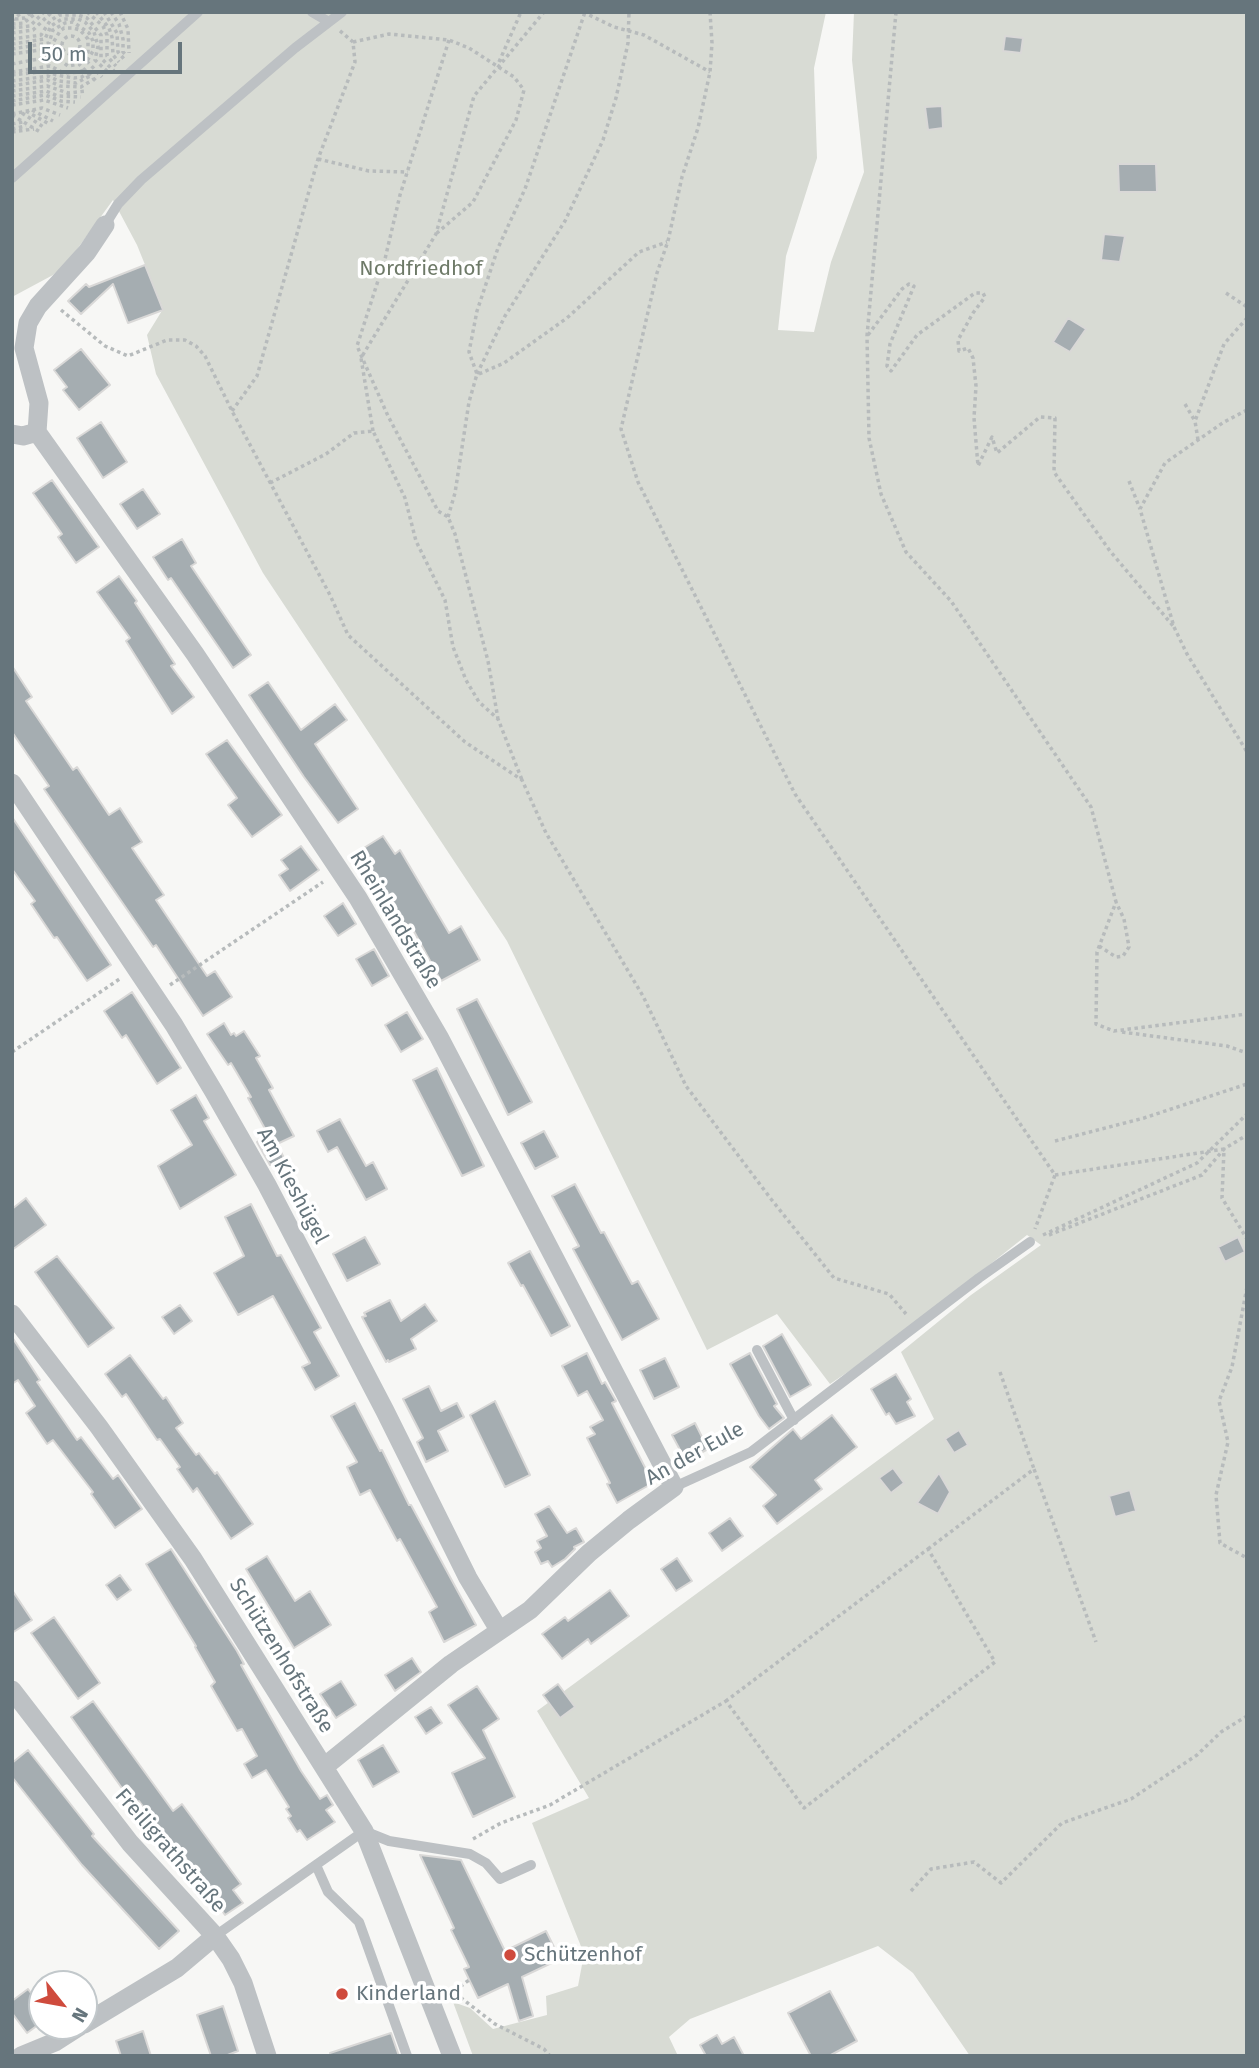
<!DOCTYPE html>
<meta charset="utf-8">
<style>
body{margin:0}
#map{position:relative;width:1259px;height:2068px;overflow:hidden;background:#f7f7f5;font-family:"Fira Sans",sans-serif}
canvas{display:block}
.frame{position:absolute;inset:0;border:14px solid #66757c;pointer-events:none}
.north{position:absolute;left:28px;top:1970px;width:70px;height:70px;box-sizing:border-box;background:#fff;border:2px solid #c2c8cb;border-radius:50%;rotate:121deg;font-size:19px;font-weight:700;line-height:28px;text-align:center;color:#66757c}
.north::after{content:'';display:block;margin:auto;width:24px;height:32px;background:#cf4b3d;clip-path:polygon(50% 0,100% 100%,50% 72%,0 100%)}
.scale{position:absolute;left:28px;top:42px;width:154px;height:32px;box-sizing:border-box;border:4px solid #66757c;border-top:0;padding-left:9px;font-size:21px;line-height:24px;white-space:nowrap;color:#66757c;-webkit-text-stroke:5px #fff;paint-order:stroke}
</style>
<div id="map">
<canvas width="1259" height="2068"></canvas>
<div class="frame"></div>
<div class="north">N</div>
<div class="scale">50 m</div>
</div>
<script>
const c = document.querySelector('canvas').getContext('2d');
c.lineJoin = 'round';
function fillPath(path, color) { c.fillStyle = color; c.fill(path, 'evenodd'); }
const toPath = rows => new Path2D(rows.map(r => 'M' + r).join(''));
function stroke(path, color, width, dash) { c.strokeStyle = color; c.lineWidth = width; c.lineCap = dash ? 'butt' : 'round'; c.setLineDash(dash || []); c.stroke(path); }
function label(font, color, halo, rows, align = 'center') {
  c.font = font + ' "Fira Sans",sans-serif'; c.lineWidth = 7; c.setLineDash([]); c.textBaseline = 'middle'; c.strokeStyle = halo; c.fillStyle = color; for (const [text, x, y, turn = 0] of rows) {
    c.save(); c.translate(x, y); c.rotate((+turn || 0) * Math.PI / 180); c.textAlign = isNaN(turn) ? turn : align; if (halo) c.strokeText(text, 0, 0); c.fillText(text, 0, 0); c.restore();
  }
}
fillPath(toPath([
 [12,12,826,12,814,68,817,158,786,256,778,330,814,332,831,262,864,172,852,60,854,12,1247,12,1247,2056,970,2056,913,1973,878,1946,690,2019,669,2037,678,2056,473,2056,453,2002,470,2008,493,2029,547,2015,546,1996,578,1986,584,1954,532,1823,589,1798,537,1711,934,1419,901,1352,971,1295,1041,1245,1027,1235,895,1340,830,1384,777,1314,707,1350,507,941,263,573,156,374,147,335,163,309,137,245,113,200,67,263,53,275,12,297]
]), '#d8dbd4');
const building = toPath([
 [1005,36,1023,38,1021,53,1003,51,1005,36],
 [942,106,943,128,928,130,925,107,942,106],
 [1118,164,1156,164,1157,192,1119,192,1118,164],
 [1104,234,1125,236,1120,262,1101,260,1104,234],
 [145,265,163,310,128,323,113,284,81,314,68,301,86,284,89,287,145,265],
 [1068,318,1086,329,1070,352,1053,342,1068,318],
 [81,349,110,385,79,410,63,390,67,387,54,370,81,349],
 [101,422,127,462,103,478,77,438,101,422],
 [52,480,99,547,76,563,58,537,62,534,33,493,52,480],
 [143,489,160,514,137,529,120,504,143,489],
 [182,539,196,563,191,566,251,655,233,668,171,578,168,580,153,557,182,539],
 [119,576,137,601,135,603,175,664,171,666,194,697,172,714,126,641,130,638,97,592,119,576],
 [12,666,32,697,26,701,73,770,77,767,109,815,120,808,142,842,132,848,164,895,156,900,207,976,215,971,232,997,203,1016,156,945,153,947,44,789,49,786,12,732,12,666],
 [268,682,301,730,335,704,347,720,315,744,358,809,338,823,304,777,249,695,268,682],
 [227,740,282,815,252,837,228,805,237,798,206,754,227,740],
 [12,817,111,965,87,981,57,937,54,938,31,904,35,901,12,869,12,817],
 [383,836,395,854,400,850,449,933,461,926,480,960,441,981,410,924,403,928,385,898,388,896,359,851,383,836],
 [301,846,319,870,290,891,279,875,288,869,281,860,301,846],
 [343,903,356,924,338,936,324,916,343,903],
 [374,949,389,976,372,986,356,959,374,949],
 [132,992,181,1068,157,1084,126,1035,122,1038,104,1011,132,992],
 [477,999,532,1102,508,1115,457,1009,477,999],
 [407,1012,423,1039,401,1052,385,1025,407,1012],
 [224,1023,231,1035,234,1033,236,1036,244,1031,260,1056,256,1058,273,1088,269,1090,294,1136,277,1144,284,1158,270,1165,257,1142,269,1136,248,1098,251,1097,231,1063,228,1065,207,1034,224,1023],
 [437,1068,484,1166,462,1176,413,1080,437,1068],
 [196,1095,209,1118,204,1121,236,1175,180,1209,158,1166,192,1145,171,1110,196,1095],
 [340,1119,366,1166,373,1162,387,1189,366,1200,337,1147,328,1152,317,1131,340,1119],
 [544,1131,558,1157,535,1169,521,1143,544,1131],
 [575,1184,601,1233,604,1232,632,1284,638,1281,659,1319,622,1340,573,1249,579,1246,552,1196,575,1184],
 [26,1198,46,1225,12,1250,12,1209,26,1198],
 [251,1204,277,1256,281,1255,321,1328,314,1332,339,1376,315,1390,302,1367,310,1363,273,1296,238,1315,214,1273,244,1256,225,1217,251,1204],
 [365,1237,380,1264,347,1281,333,1254,365,1237],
 [1238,1237,1245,1252,1225,1262,1218,1247,1238,1237],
 [530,1251,570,1326,551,1336,523,1285,521,1286,508,1263,530,1251],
 [57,1256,114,1328,88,1347,35,1272,57,1256],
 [390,1300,401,1321,425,1304,437,1321,411,1339,416,1349,389,1362,388,1360,386,1362,362,1317,366,1316,364,1313,390,1300],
 [180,1305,192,1321,174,1334,162,1317,180,1305],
 [782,1334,811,1385,790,1397,763,1346,782,1334],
 [12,1337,40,1380,37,1382,77,1440,81,1437,113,1479,118,1475,142,1509,115,1528,91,1494,93,1492,53,1440,47,1444,26,1413,35,1406,18,1380,12,1384,12,1337],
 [587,1353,602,1384,605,1382,616,1401,612,1403,653,1483,617,1503,607,1484,610,1483,587,1438,595,1434,590,1427,603,1420,587,1391,578,1396,562,1366,587,1353],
 [750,1353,777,1404,774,1406,784,1418,769,1429,759,1416,730,1364,750,1353],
 [130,1355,163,1399,166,1397,183,1423,176,1428,196,1455,199,1453,215,1474,217,1472,253,1524,231,1539,197,1488,193,1492,177,1469,180,1467,160,1439,157,1440,126,1394,122,1397,105,1374,130,1355],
 [665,1358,679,1387,654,1399,640,1370,665,1358],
 [896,1374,911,1399,907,1402,915,1416,896,1424,889,1413,886,1415,871,1389,896,1374],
 [429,1386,441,1411,457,1403,464,1417,438,1431,448,1451,426,1462,417,1442,423,1438,403,1399,429,1386],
 [495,1401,530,1475,505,1487,470,1415,495,1401],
 [355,1403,380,1451,382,1450,409,1505,411,1505,476,1625,444,1642,429,1612,437,1607,400,1539,397,1541,370,1490,360,1495,347,1467,357,1462,331,1416,355,1403],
 [832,1415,857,1447,815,1480,822,1489,777,1524,763,1506,776,1495,750,1467,793,1429,801,1439,832,1415],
 [695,1423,708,1449,686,1461,672,1435,695,1423],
 [959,1430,968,1445,954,1453,945,1439,959,1430],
 [893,1468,904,1483,891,1493,879,1478,893,1468],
 [939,1473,950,1492,938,1514,917,1503,939,1473],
 [1130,1490,1136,1511,1115,1517,1109,1496,1130,1490],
 [549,1506,567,1533,576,1528,584,1542,574,1547,575,1549,565,1559,552,1567,548,1561,541,1564,535,1552,541,1548,537,1541,547,1536,535,1514,549,1506],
 [730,1518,743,1536,722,1551,709,1533,730,1518],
 [171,1549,237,1651,244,1664,241,1665,301,1771,320,1799,327,1795,333,1805,326,1810,335,1822,307,1840,300,1830,297,1832,288,1818,291,1816,286,1809,289,1807,266,1770,252,1778,244,1764,257,1756,242,1729,237,1731,211,1686,215,1682,195,1647,196,1646,146,1564,171,1549],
 [267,1556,295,1601,310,1591,331,1625,294,1648,246,1569,267,1556],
 [677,1558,692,1581,676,1591,661,1569,677,1558],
 [120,1575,131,1590,117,1600,106,1585,120,1575],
 [12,1590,32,1620,12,1633,12,1590],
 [610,1590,629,1616,591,1644,588,1639,562,1659,542,1634,565,1617,568,1621,610,1590],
 [54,1617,100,1683,78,1699,31,1633,54,1617],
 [412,1658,421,1672,395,1691,385,1675,412,1658],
 [341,1681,356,1705,336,1718,320,1694,341,1681],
 [558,1684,575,1707,560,1718,543,1695,558,1684],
 [477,1686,499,1719,483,1730,515,1797,473,1817,452,1773,485,1758,448,1705,477,1686],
 [93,1701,173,1811,182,1804,241,1884,233,1890,243,1903,225,1915,176,1844,173,1847,139,1801,134,1805,71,1717,93,1701],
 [431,1707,442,1723,426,1734,415,1717,431,1707],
 [383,1745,399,1772,373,1787,358,1760,383,1745],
 [28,1750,94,1834,92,1836,179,1931,159,1949,82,1865,12,1777,12,1763,28,1750],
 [420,1855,461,1860,505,1951,546,1931,560,1959,522,1977,533,2016,519,2021,508,1984,478,1998,464,1969,469,1967,451,1930,454,1928,420,1855],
 [28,1989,42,2008,42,2022,27,2033,12,2013,12,2001,28,1989],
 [830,1991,857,2041,829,2056,811,2056,788,2013,830,1991],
 [223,2006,238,2051,225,2056,211,2056,197,2015,223,2006],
 [143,2031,151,2056,121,2056,116,2041,143,2031],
 [391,2033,399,2056,331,2056,330,2053,391,2033],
 [717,2035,722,2044,734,2037,744,2056,702,2056,705,2054,700,2045,717,2035]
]);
fillPath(building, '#a5adb1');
stroke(building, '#d9d8d7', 2);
stroke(toPath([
 [87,12,103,26,107,35,107,56,116,66],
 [96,12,109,28,112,37,113,55,119,62],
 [104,12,117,33,118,52,124,59],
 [111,12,119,24,123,39,123,52,126,55],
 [120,12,128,29,129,53],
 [583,12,614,27,644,35,710,72],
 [710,12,712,43,710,72,698,128,682,177,668,241,657,273,621,429,638,482,795,794,1055,1175,1035,1229],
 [896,12,867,336,869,438,881,494,906,552,951,601,1091,807,1116,902,1097,952,1096,1024,1114,1031,1247,1014],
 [15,19,25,18,31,12],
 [12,21,22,12],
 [12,24,24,23,37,12],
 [12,28,30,26,44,12],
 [12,33,33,30,52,12],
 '62 45a9 9 0 1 1 18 0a9 9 0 1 1-18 0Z',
 [12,39,41,35,50,21,59,15,78,15,87,18,101,35,101,58,114,71],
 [449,40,400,195,385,259,357,346,388,416,438,511,448,517,455,534,488,661,498,719],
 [353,42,389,34,449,40,469,48,514,77,524,90,516,120,473,202,437,233],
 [12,44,45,39,51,26,57,22,62,19,78,19,85,22,94,32,98,46,95,60,109,73],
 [54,48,53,43,60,31,64,28,73,28,80,30,88,39,88,52,84,58],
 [12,49,49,43,53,30,65,23,73,22,89,33,93,41,93,51,87,61],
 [77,51,102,77],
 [12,54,62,47],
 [499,62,521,12],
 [12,64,54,56,68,66,79,64,97,82],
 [12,72,50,66,64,73,79,72,84,70],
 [12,75,48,71,56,75,74,78,82,77,87,73],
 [12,81,48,76,59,81,76,83,90,76],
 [12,86,47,80,60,86,81,87,94,79],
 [12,91,47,86,68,93,86,91],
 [12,96,46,91,58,96,81,97],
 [12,101,45,95,61,101,75,102],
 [12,105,44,100,68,108],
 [32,110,53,121],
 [26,111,49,124],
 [22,113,45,128],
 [12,114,42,108,60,115],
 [12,115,40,132],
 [12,124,23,122],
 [12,129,26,126],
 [12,132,34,129],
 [318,159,369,171,408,172],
 [1226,293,1247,307],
 [61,310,105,346,128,356,167,340,185,340,196,346,205,356,232,411,330,595,348,635,465,742,522,780,546,833,643,996,686,1086,771,1199,834,1278,889,1294,906,1314],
 [868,335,902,289,909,284,914,286,890,344,887,366,891,371,917,335,975,293,983,293,985,297,973,313,958,340,959,351,968,348,973,358,976,386,974,418,978,466,992,437,997,453,1040,417,1055,418,1054,472,1110,551,1174,627],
 [477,374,505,316,565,221,603,140,616,98,628,43,629,12],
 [479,374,504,363,567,318,639,252,667,242],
 [1185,404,1195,421],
 [1247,410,1224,422,1165,463,1140,509,1174,627,1187,654,1247,752],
 [232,411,257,376,318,159,355,62,353,42,339,30],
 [373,431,361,358,436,234,474,96,544,12],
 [1198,440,1195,421,1224,344,1247,318],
 [1129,481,1140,509],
 [270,483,326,454,354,433,373,431,405,498,416,541,445,600,453,647,466,680,479,702,498,719,522,780],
 [448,517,455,493,469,402,477,374,469,352,477,311,498,248,525,189,585,12],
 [1099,946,1116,957,1123,956,1129,947,1124,919,1116,902],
 [170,985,323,882],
 [1122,1032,1227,1046,1247,1053],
 [12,1052,121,978],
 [1055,1141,1144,1118,1247,1084],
 [1055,1175,1224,1149,1222,1198,1247,1239],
 [1043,1235,1197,1163,1247,1114],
 [1049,1235,1202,1175,1224,1149,1247,1135],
 [1247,1287,1232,1367,1219,1401,1228,1442,1216,1495,1220,1543,1247,1558],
 [1000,1372,1034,1469],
 [928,1549,1034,1469,1096,1642],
 [473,1839,501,1823,550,1805,726,1701,804,1808,995,1662,928,1549,726,1701],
 [911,1891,931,1869,974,1862,1001,1883,1062,1823,1131,1799,1197,1755,1221,1732,1247,1716],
 [449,1995,469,1980],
 [448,1996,456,1994,495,2024,544,2049,550,2056]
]), '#b7bbbc', 3.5, [3.5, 3.5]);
stroke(toPath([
 [312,12,329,22],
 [12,178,198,12],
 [105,225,118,204,141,180,295,48,342,12],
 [757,1350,794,1420],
 [674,1487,751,1452,979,1278,1030,1242],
 [316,1865,328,1892,359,1922,407,2056],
 [215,1936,364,1831,389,1841,470,1854,486,1863,500,1879,531,1865]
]), '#bdc1c4', 10);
stroke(toPath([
 [37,432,195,654,358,898,439,1037,674,1487,629,1520,589,1553,530,1610,451,1664,324,1767],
 [37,432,39,403,24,348,28,323,38,306,87,252,105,225],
 [12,434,23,436,37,432],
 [12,783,174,1025,214,1092,267,1185,385,1411,468,1578,499,1630],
 [12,1314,99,1427,193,1559,364,1831,452,2056],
 [12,1690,130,1843,215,1936,231,1959,243,1983,267,2056],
 [84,2024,177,1968,215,1936],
 [21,2056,55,2042,80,2026]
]), '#bdc1c4', 19);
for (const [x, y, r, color] of [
 [510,1955,7,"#cf4b3d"],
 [342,1994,7,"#cf4b3d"]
]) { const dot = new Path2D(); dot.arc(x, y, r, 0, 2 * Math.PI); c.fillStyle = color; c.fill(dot); stroke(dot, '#fff', 2.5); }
label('21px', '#6e7a68', '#fff', [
 ["Nordfriedhof",421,269]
]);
label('21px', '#66757c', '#fff', [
 ["Rheinlandstraße",395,920,59],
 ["Am Kieshügel",292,1186,62],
 ["An der Eule",695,1454,-29],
 ["Schützenhofstraße",281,1656,58],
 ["Freiligrathstraße",170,1851,49]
]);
label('21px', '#66757c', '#fff', [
 ["Schützenhof",524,1955],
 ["Kinderland",356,1994]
], 'left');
</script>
